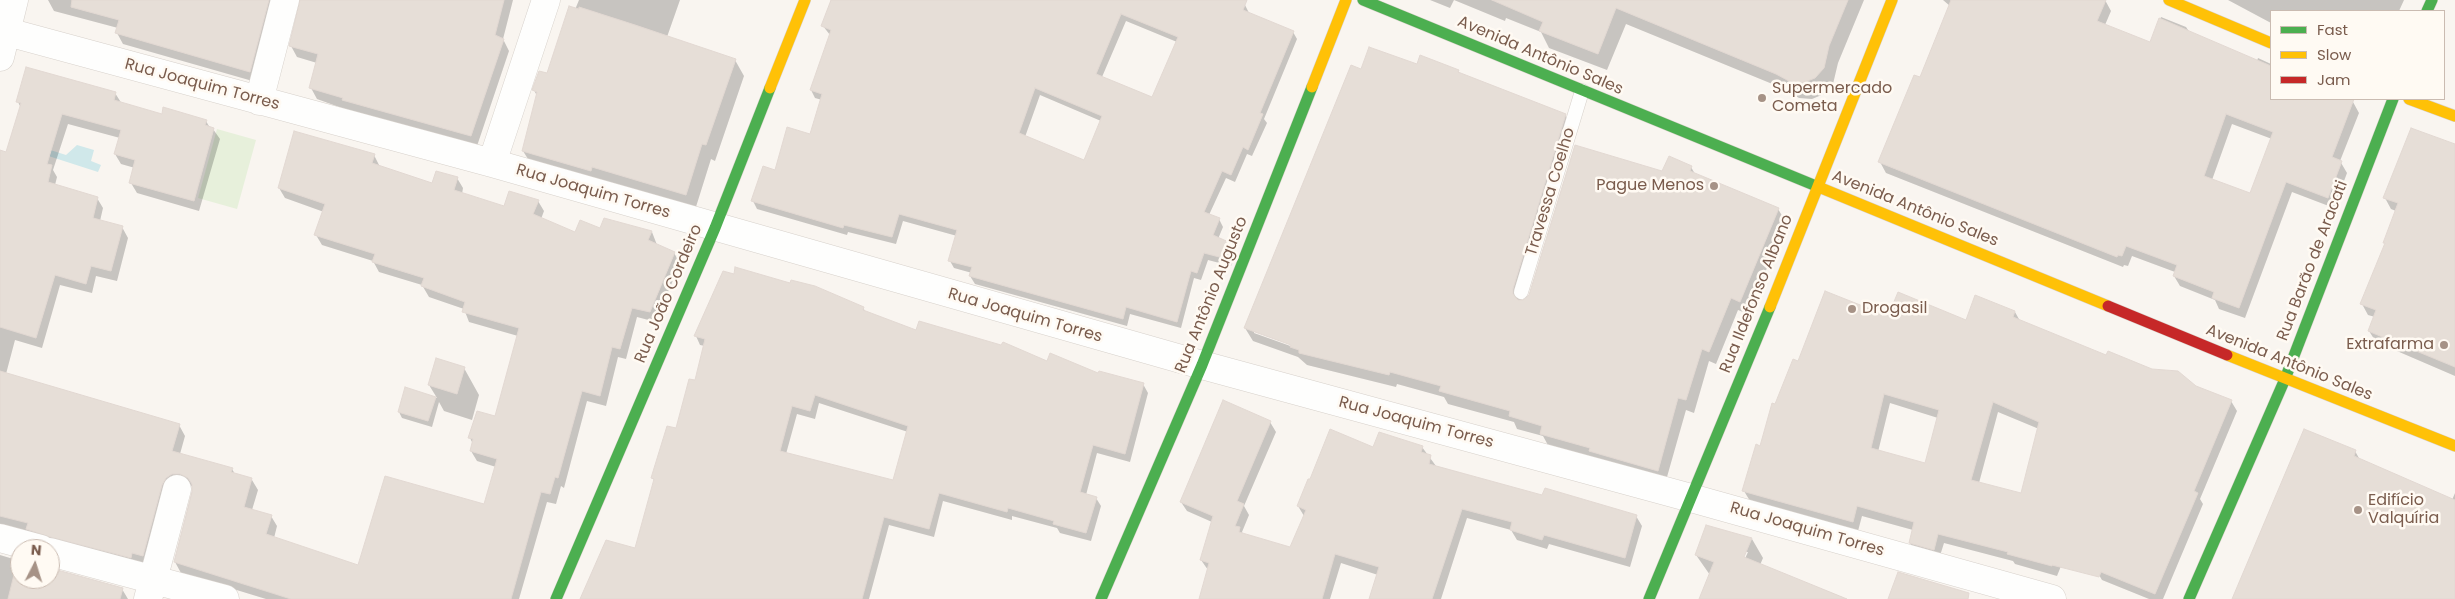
<!DOCTYPE html>
<meta charset="utf-8">
<style>
body{margin:0}
#map{position:relative;width:2455px;height:599px;overflow:hidden;background:#f9f5f0;font-family:Poppins,sans-serif}
canvas{display:block}
.legend{position:absolute;left:2270px;top:10px;width:175px;height:90px;box-sizing:border-box;background:#fffaf3;border:1px solid #cabbb1;margin:0;padding:6px 9px;list-style:none;font-size:15px;color:#7a5c4d}
.legend li{display:flex;align-items:center;gap:10px;height:25px}
.legend b{width:25px;border:1px solid #cabbb1}
.north{position:absolute;left:10px;top:539px;width:50px;height:50px;box-sizing:border-box;background:#fffaf3;border:1px solid #cabbb1;border-radius:50%;rotate:5deg;font-size:14px;font-weight:700;line-height:20px;text-align:center;color:#7a5c4d}
.north::after{content:'';display:block;margin:auto;width:18px;height:22px;background:#a69286;clip-path:polygon(50% 0,100% 100%,50% 72%,0 100%)}
</style>
<div id="map">
<canvas width="2455" height="599"></canvas>
<ul class="legend">
<li><b style="height:6px;background:#4caf50"></b>Fast</li>
<li><b style="height:6px;background:#ffc107"></b>Slow</li>
<li><b style="height:6px;background:#c62828"></b>Jam</li>
</ul>
<div class="north">N</div>
</div>
<script>
const c = document.querySelector('canvas').getContext('2d');
c.lineJoin = 'round';
function fillPath(path, color) { c.fillStyle = color; c.fill(path, 'evenodd'); }
const toPath = rows => new Path2D(rows.map(r => 'M' + r).join(''));
function stroke(path, color, width, dash) { c.strokeStyle = color; c.lineWidth = width; c.lineCap = dash ? 'butt' : 'round'; c.setLineDash(dash || []); c.stroke(path); }
function label(font, color, halo, rows, align = 'center') {
  c.font = font + ' Poppins,sans-serif'; c.lineWidth = 5; c.setLineDash([]); c.textBaseline = 'middle'; c.strokeStyle = halo; c.fillStyle = color; for (const [text, x, y, turn = 0] of rows) {
    c.save(); c.translate(x, y); c.rotate((+turn || 0) * Math.PI / 180); c.textAlign = isNaN(turn) ? turn : align; if (halo) c.strokeText(text, 0, 0); c.fillText(text, 0, 0); c.restore();
  }
}
fillPath(toPath([
 [217,129,256,140,237,209,198,198]
]), '#e7f0db');
fillPath(toPath([
 [77,145,94,150,91,161,101,165,98,172,36,152,38,146,66,155]
]), '#d0e8ea');
fillPath(toPath([
 [48,0,280,0,256,82,123,44,117,33,118,28,54,11],
 [301,0,513,0,503,39,509,51,477,146,350,111,317,99,311,88,317,63,297,57,291,46],
 [579,0,680,0,667,37,735,60,744,76,715,161,711,159,695,210,533,167,523,151,537,96,534,90,548,75],
 [831,0,1232,0,1245,5,1249,13,1293,32,1297,39,1264,119,1267,123,1252,156,1247,154,1235,182,1226,178,1209,215,1219,219,1223,227,1218,239,1232,245,1237,252,1231,266,1208,260,1201,280,1194,278,1181,328,1130,314,1127,326,975,284,970,276,972,273,954,268,950,261,957,236,903,221,896,244,848,232,847,235,757,209,753,201,776,171,811,136,822,100,815,98,811,90,830,35,823,26],
 [1126,21,1177,42,1153,98,1102,77],
 [1040,95,1101,121,1085,162,1025,137],
 [1430,0,1454,0,1450,8],
 [1454,0,1864,0,1838,63,1833,84,1824,94,1812,99,1799,98,1787,90,1626,24,1607,70,1549,48,1541,32,1506,18,1505,21],
 [1943,0,2105,0,2111,11,2105,25,2151,44,2161,17,2186,27,2190,33,2257,61,2258,58,2271,64,2271,99,2345,99,2353,102,2359,113,2340,161,2347,173,2334,208,2292,192,2245,318,2219,309,2215,300,2180,286,2174,276,2175,272,2132,256,2128,266,2124,265,2123,267,1886,173,1880,162,1921,79,1950,6],
 [2232,124,2272,139,2251,194,2212,180],
 [2228,0,2227,0,2404,0,2399,11,2271,11,2271,23],
 [1418,66,1458,71,1460,74,1565,115,1573,128,1520,301,1524,302,1663,173,1691,167,1695,174,1778,209,1786,222,1748,314,1738,310,1716,364,1709,361,1694,413,1686,410,1665,484,1549,447,1543,436,1517,429,1514,422,1448,404,1444,397,1397,384,1396,387,1307,365,1298,357,1253,341,1245,328,1361,70],
 [1254,331,1297,346,1296,348,1254,333],
 [115,93,122,104,162,116,206,121,210,128,213,129,220,139,199,211,137,193,131,183,135,168,121,164,115,154,120,138,68,124,53,170,57,177,55,185,97,198,103,208,100,221,122,227,128,238,117,281,96,276,92,293,60,285,42,348,15,340,6,374,179,425,185,436,180,454,232,469,235,474,252,480,258,490,252,510,271,516,277,526,274,538,358,567,485,505,496,467,477,461,471,451,473,444,470,438,496,418,518,336,469,322,464,309,429,297,422,285,379,272,373,261,322,245,316,235,324,212,285,198,279,188,374,155,380,167,433,184,457,178,463,188,462,194,505,208,538,201,544,211,541,219,576,234,601,229,605,220,652,232,657,245,674,253,680,263,656,322,637,317,626,359,618,357,606,406,587,401,564,488,561,486,556,504,547,502,519,599,266,599,181,573,175,562,193,487,187,484,149,565,0,534,0,161,7,153,21,108,18,102],
 [2455,146,2455,376,2376,342,2369,331,2375,317,2368,315,2362,304,2386,245,2385,242,2396,211,2391,209,2385,198],
 [863,308,866,312,917,331,1143,384,1148,393,1130,462,1097,453,1086,495,1096,498,1101,506,1091,541,1060,533,1057,528,1012,516,1012,520,943,501,934,537,889,525,869,599,588,599,636,550,655,482,653,478,677,430,696,382,705,346,700,345,696,336],
 [819,403,908,432,894,482,786,454,797,414,815,419],
 [2015,312,2020,321,2107,357,2231,401,2237,411,2200,499,2203,504,2163,599,2149,599,2102,580,2096,570,2094,484,2057,576,2015,564,2013,561,1944,543,1939,559,1916,553,1910,543,1913,530,1862,516,1858,531,1750,501,1744,491,1776,405,1798,362,1889,318,1966,322],
 [1890,403,1938,418,1926,465,1878,452],
 [1998,412,2039,429,2022,494,1979,483],
 [464,368,479,395,472,420,444,411,439,402,432,427,402,418,399,412,406,389,437,398,429,385],
 [1270,422,1276,432,1244,506,1249,515,1242,532,1243,534,1291,549,1304,516,1298,506,1374,448,1422,447,1436,466,1543,497,1636,516,1642,526,1630,567,1549,544,1547,549,1517,540,1511,530,1467,518,1441,599,1371,599,1378,575,1341,563,1330,599,1200,599,1208,570,1201,560,1212,522,1187,511,1181,502],
 [2355,451,2360,460,2452,500,2455,493,2455,599,2233,599],
 [1752,539,1763,558,1760,565,1847,599,1701,599,1710,575,1696,555],
 [1745,552,1748,552,1743,563,1741,562],
 [0,555,20,561,20,579,50,579,50,569,122,589,128,599,0,599]
]), '#0003');
const building = toPath([
 [72,0,269,0,250,72,115,33,119,20,71,7,72,0],
 [300,0,504,0,495,35,504,39,471,136,342,100,343,98,309,88,318,54,289,46,300,0],
 [831,0,1247,0,1243,10,1294,31,1260,113,1263,114,1248,150,1243,147,1231,175,1222,171,1204,212,1220,218,1213,235,1233,244,1227,259,1204,253,1197,273,1191,271,1177,322,1126,307,1123,319,969,276,972,267,948,261,957,230,899,214,892,237,844,225,843,228,751,201,763,166,775,170,787,127,810,134,822,94,810,90,831,30,821,26,831,0],
 [1121,14,1178,37,1152,97,1096,74,1121,14],
 [1035,88,1102,116,1084,160,1019,133,1035,88],
 [1492,0,1848,0,1829,46,1824,68,1815,78,1802,83,1789,81,1776,74,1616,8,1598,54,1539,31,1543,22,1492,0],
 [1951,0,2106,0,2097,21,2150,42,2159,18,2271,66,2271,99,2354,99,2332,157,2342,161,2328,198,2286,182,2239,308,2212,298,2214,292,2173,276,2177,265,2126,246,2122,256,2118,255,2117,257,1878,162,1914,75,1920,77,1951,0],
 [2226,114,2273,132,2250,193,2204,176,2226,114],
 [569,6,579,9,579,7,635,25,736,59,706,145,702,144,686,195,592,167,591,171,522,151,537,92,532,90,539,71,547,73,569,6],
 [1369,47,1417,64,1420,55,1459,70,1458,72,1566,114,1513,289,1513,294,1518,300,1523,300,1529,295,1575,145,1662,171,1669,156,1692,166,1690,171,1779,208,1740,302,1731,298,1709,352,1702,349,1686,400,1678,398,1658,471,1589,451,1590,448,1540,434,1542,426,1509,416,1510,411,1439,391,1441,386,1390,372,1389,375,1299,353,1299,350,1290,347,1291,345,1244,328,1351,65,1361,69,1369,47],
 [26,67,116,92,114,100,162,114,163,107,207,120,205,125,214,128,194,201,129,183,135,160,114,154,121,130,62,114,47,164,52,165,48,182,98,197,93,218,123,226,111,271,91,266,86,284,55,275,36,338,0,327,0,150,6,152,21,103,16,102,26,67],
 [2411,128,2455,144,2455,367,2368,331,2376,310,2360,304,2385,243,2383,243,2398,203,2383,198,2411,128],
 [294,131,375,154,372,163,432,183,436,171,458,177,454,190,504,206,509,191,539,200,533,214,575,232,580,220,600,228,604,218,652,231,648,240,675,252,650,312,632,308,620,349,612,347,600,396,582,391,558,478,555,477,550,494,541,492,511,599,291,599,174,562,192,492,192,484,188,478,180,474,172,474,166,478,162,485,143,556,132,553,131,558,50,537,26,529,28,523,0,516,0,371,180,424,172,451,233,468,231,472,252,478,244,507,272,515,266,534,358,565,385,476,484,504,497,459,470,451,473,439,468,438,477,411,495,416,519,328,462,312,465,302,421,286,424,278,372,262,375,254,314,235,325,204,278,188,294,131],
 [735,267,790,283,791,280,815,286,864,307,863,310,916,330,919,321,1001,345,1003,342,1047,361,1050,353,1098,373,1099,371,1144,383,1125,454,1093,445,1080,492,1097,497,1086,533,1053,524,1054,521,1008,508,1007,512,939,493,929,529,884,517,862,599,580,599,606,540,635,548,654,479,651,478,667,426,676,428,689,379,695,380,705,339,694,336,723,271,734,274,735,267],
 [815,395,908,426,893,480,780,451,792,406,810,411,815,395],
 [1825,291,1888,316,1898,292,1966,320,1975,295,2015,311,2013,317,2106,355,2108,351,2152,369,2178,371,2196,386,2232,400,2194,491,2198,493,2155,594,2101,572,2099,577,2052,565,2052,566,2007,554,2008,552,1938,534,1934,550,1909,543,1914,522,1857,506,1853,522,1742,491,1756,444,1760,446,1772,403,1775,404,1793,359,1798,361,1825,291],
 [1884,394,1939,410,1925,463,1871,448,1884,394],
 [1993,402,2039,422,2021,493,1971,480,1993,402],
 [436,358,465,367,457,394,428,385,436,358],
 [405,387,436,397,428,421,398,412,405,387],
 [1223,400,1271,421,1237,501,1244,504,1235,526,1240,527,1239,532,1290,547,1306,510,1297,506,1308,479,1310,479,1330,429,1373,447,1379,432,1423,446,1421,452,1431,455,1429,464,1542,495,1545,488,1637,515,1625,558,1544,535,1542,540,1510,530,1512,522,1462,509,1432,599,1369,599,1379,567,1335,554,1322,599,1199,599,1209,563,1200,560,1213,516,1180,502,1223,400],
 [2304,429,2356,450,2354,456,2455,500,2455,599,2232,599,2304,429],
 [1706,525,1752,538,1744,557,1847,599,1699,599,1714,562,1695,555,1706,525],
 [18,559,20,579,50,579,50,568,123,588,120,599,8,599,18,559],
 [1898,572,1969,593,1968,599,1888,599,1898,572]
]);
fillPath(building, '#e6ded7');
stroke(building, '#e2d8d2', 1);
const lane = toPath([
 [1521,292,1582,91]
]);
const street = toPath([
 [0,30,492,163,1202,365,1691,498,2052,599],
 [0,57,14,0],
 [259,101,285,0],
 [492,163,546,0],
 [0,538,41,549],
 [50,552,225,599],
 [148,599,177,489]
]);
const fast = toPath([
 [1363,0,1821,188],
 [2427,11,2432,0],
 [556,599,715,228,770,88],
 [1101,599,1202,365,1312,87],
 [1649,599,1770,307],
 [2189,599,2285,379,2393,99]
]);
const slow = toPath([
 [2169,0,2271,43],
 [1312,87,1346,0],
 [770,88,805,0],
 [2409,99,2455,116],
 [1821,188,2108,306],
 [1770,307,1892,0],
 [2227,355,2455,446]
]);
const jam = toPath([
 [2108,306,2227,355]
]);
stroke(lane, '#d7d1cb', 15);
stroke(street, '#d7d1cb', 29);
stroke(fast, '#d9d2cb', 12);
stroke(slow, '#d9d2cb', 12);
stroke(jam, '#d9d2cb', 12);
stroke(lane, '#fefefd', 14);
stroke(street, '#fefefd', 28);
stroke(fast, '#4caf50', 11);
stroke(slow, '#ffc107', 11);
stroke(jam, '#c62828', 11);
for (const [x, y, r, color] of [
 [1762,98,5,"#a69286"],
 [1714,186,5,"#a69286"],
 [1852,309,5,"#a69286"],
 [2444,345,5,"#a69286"],
 [2358,510,5,"#a69286"]
]) { const dot = new Path2D(); dot.arc(x, y, r, 0, 2 * Math.PI); c.fillStyle = color; c.fill(dot); stroke(dot, '#fffaf3', 2); }
label('16px', '#7a5c4d', '#fffaf3', [
 ["Avenida Antônio Sales",1540,56,23],
 ["Rua Joaquim Torres",202,85,15],
 ["Rua Joaquim Torres",593,192,16],
 ["Travessa Coelho",1551,192,-73],
 ["Avenida Antônio Sales",1915,209,22],
 ["Rua Barão de Aracati",2313,261,-69],
 ["Rua João Cordeiro",669,294,-67],
 ["Rua Ildefonso Albano",1757,294,-68],
 ["Rua Antônio Augusto",1212,295,-68],
 ["Rua Joaquim Torres",1025,316,16],
 ["Avenida Antônio Sales",2289,363,22],
 ["Rua Joaquim Torres",1416,423,15],
 ["Rua Joaquim Torres",1807,530,16]
]);
label('16px', '#7a5c4d', '#fffaf3', [
 ["Supermercado",1772,89],
 ["Cometa",1772,107],
 ["Pague Menos",1704,186,"right"],
 ["Drogasil",1862,309],
 ["Extrafarma",2434,345,"right"],
 ["Edifício",2368,501],
 ["Valquíria",2368,519]
], 'left');
</script>
